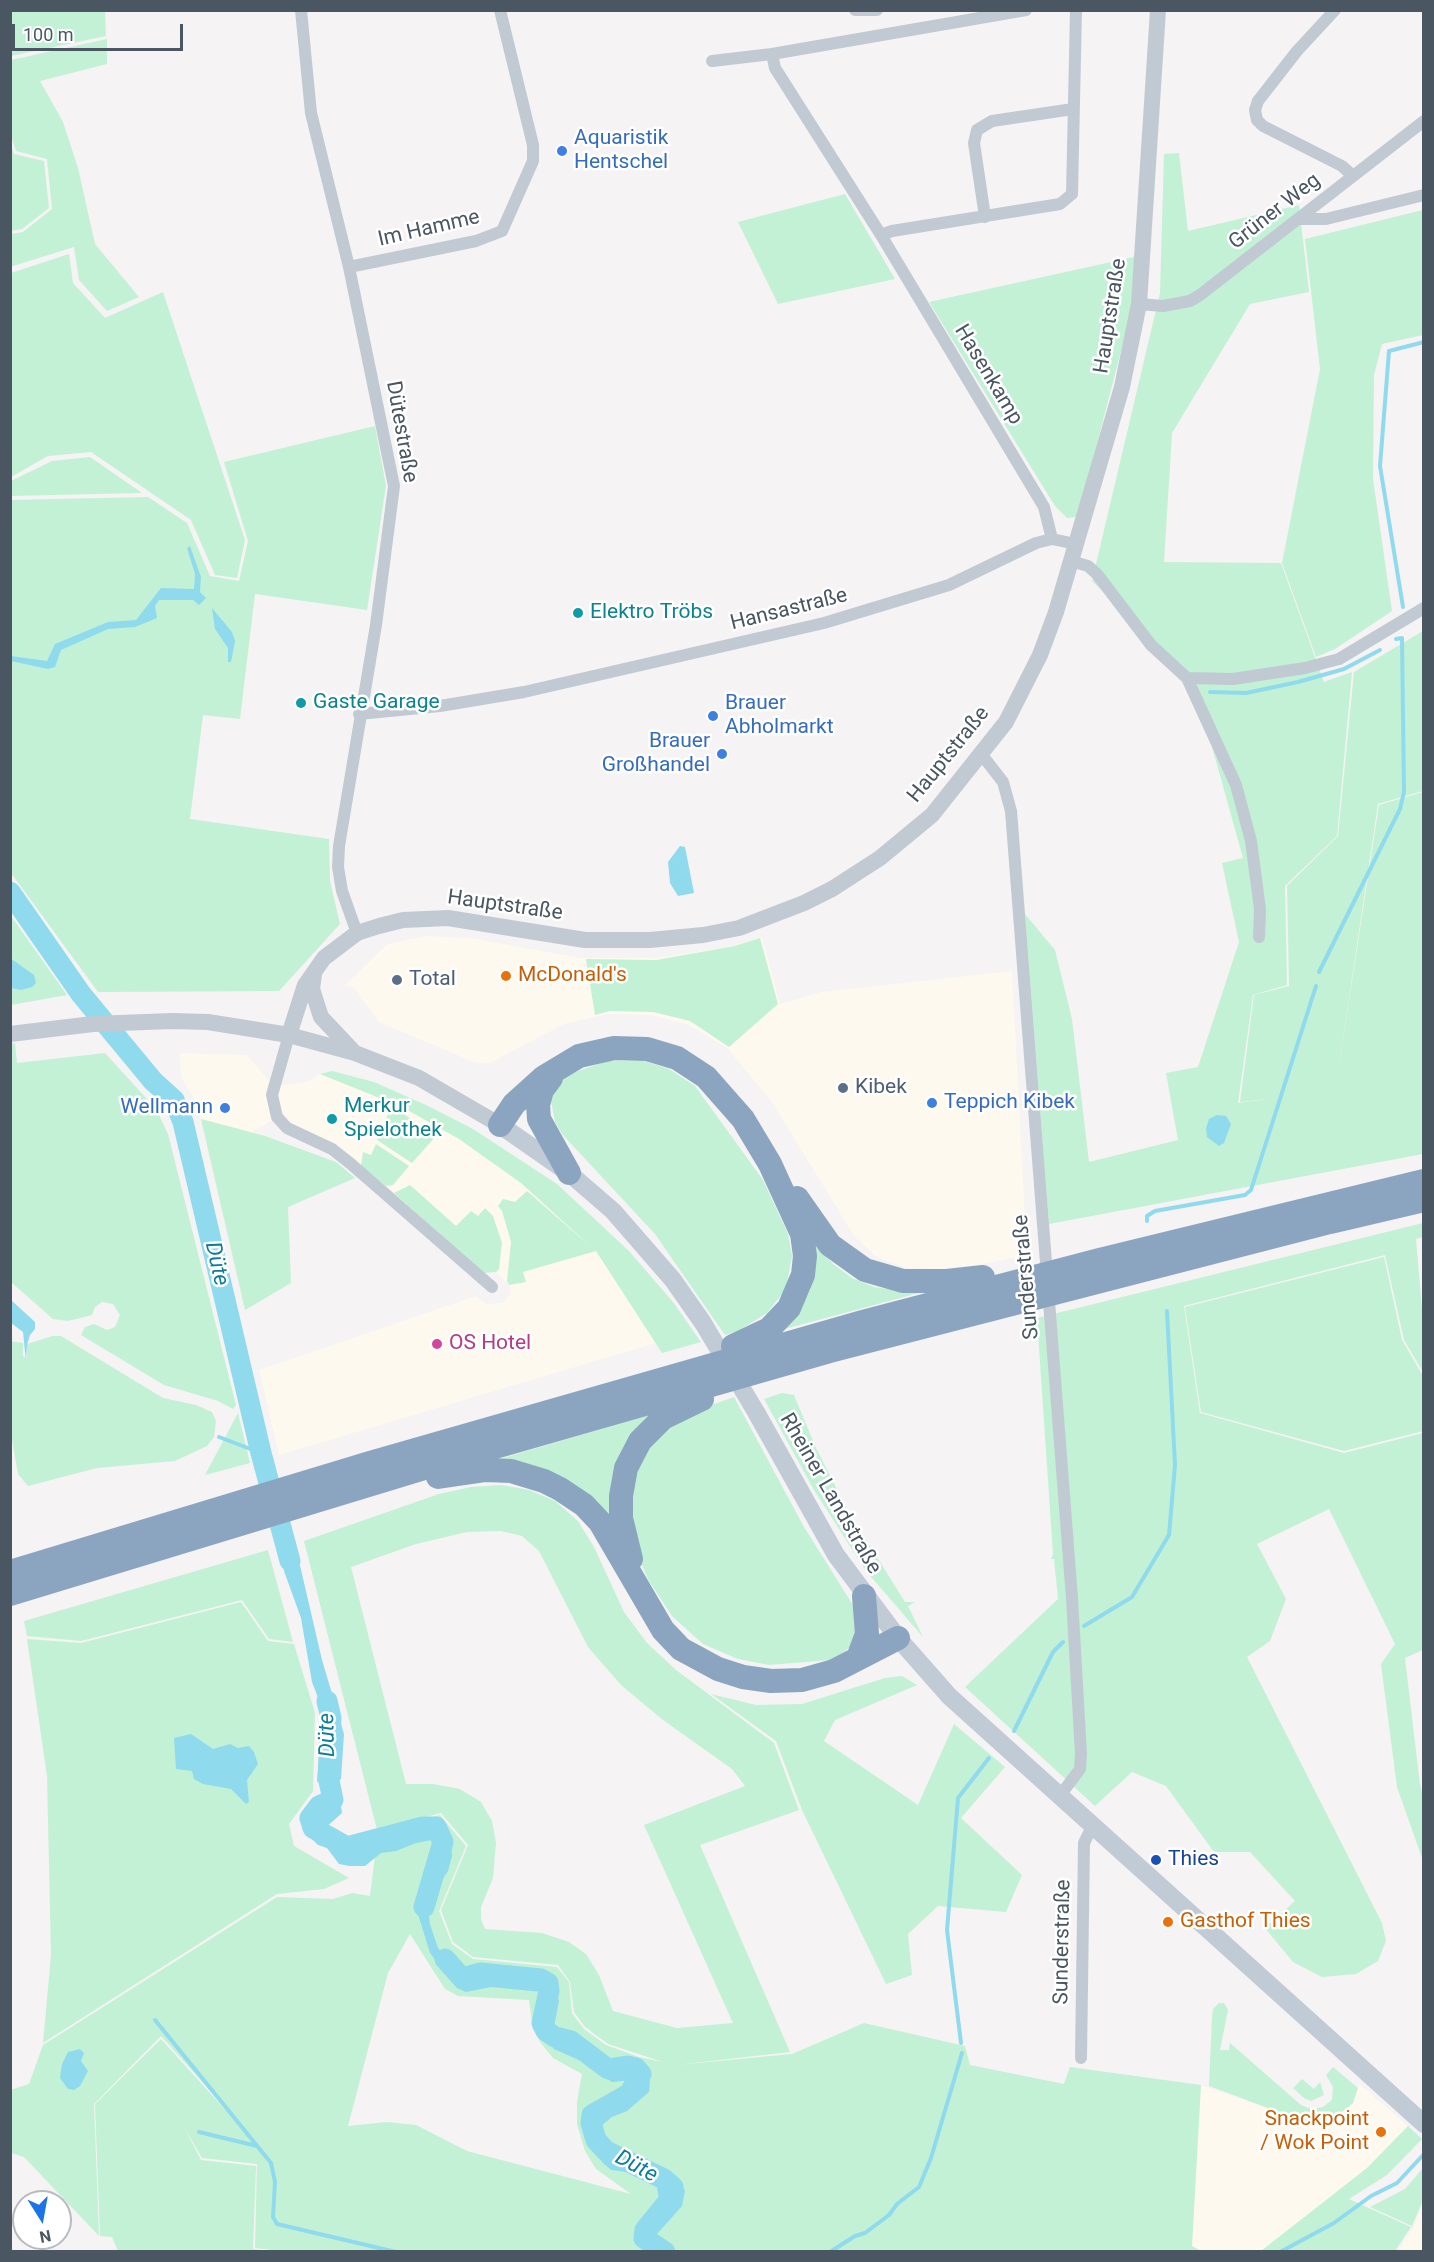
<!DOCTYPE html>
<meta charset="utf-8">
<style>
body{margin:0}
#map{position:relative;width:1434px;height:2262px;overflow:hidden;background:#f5f3f3;font-family:Roboto,sans-serif}
canvas{display:block}
.frame{position:absolute;inset:0;border:12px solid #4a5661;pointer-events:none}
.north{position:absolute;left:12px;top:2190px;width:60px;height:60px;box-sizing:border-box;background:#fff;border:2px solid #b7bbc0;border-radius:50%;rotate:169deg;font-size:16px;font-weight:700;line-height:24px;text-align:center;color:#4a5661}
.north::after{content:'';display:block;margin:auto;width:21px;height:27px;background:#1a73e8;clip-path:polygon(50% 0,100% 100%,50% 72%,0 100%)}
.scale{position:absolute;left:12px;top:24px;width:171px;height:27px;box-sizing:border-box;border:3px solid #4a5661;border-top:0;padding-left:8px;font-size:18px;line-height:21px;white-space:nowrap;color:#4a5661;-webkit-text-stroke:4px #fff;paint-order:stroke}
</style>
<div id="map">
<canvas width="1434" height="2262"></canvas>
<div class="frame"></div>
<div class="north">N</div>
<div class="scale">100 m</div>
</div>
<script>
const c = document.querySelector('canvas').getContext('2d');
c.lineJoin = 'round';
function fillPath(path, color) { c.fillStyle = color; c.fill(path, 'evenodd'); }
const toPath = rows => new Path2D(rows.map(r => 'M' + r).join(''));
function stroke(path, color, width, dash) { c.strokeStyle = color; c.lineWidth = width; c.lineCap = dash ? 'butt' : 'round'; c.setLineDash(dash || []); c.stroke(path); }
function label(font, color, halo, rows, align = 'center') {
  c.font = font + ' Roboto,sans-serif'; c.lineWidth = 5; c.setLineDash([]); c.textBaseline = 'middle'; c.strokeStyle = halo; c.fillStyle = color; for (const [text, x, y, turn = 0] of rows) {
    c.save(); c.translate(x, y); c.rotate((+turn || 0) * Math.PI / 180); c.textAlign = isNaN(turn) ? turn : align; if (halo) c.strokeText(text, 0, 0); c.fillText(text, 0, 0); c.restore();
  }
}
fillPath(toPath([
 [426,936,471,938,580,958,657,958,735,946,762,937,780,1004,821,992,1012,971,1027,1255,979,1265,937,1269,907,1268,878,1258,854,1236,772,1102,727,1048,689,1025,652,1015,608,1014,564,1024,490,1063,476,1063,379,1022,354,988,345,985,388,944],
 [180,1053,247,1055,270,1082,284,1085,309,1081,320,1074,402,1107,459,1139,521,1183,596,1251,656,1343,279,1455,259,1370,476,1296,486,1304,502,1303,511,1294,509,1285,496,1272,484,1273,336,1145,292,1123,283,1114,252,1132,201,1119,196,1102,181,1077],
 [1359,2084,1408,2126,1367,2168,1261,2251,1201,2251,1192,2246,1201,2085,1322,2128,1353,2103],
 [1423,2205,1423,2251,1403,2251,1399,2250,1413,2228]
]), '#fdf9ef');
fillPath(toPath([
 [11,10,105,11,106,36,11,56],
 [107,39,107,64,40,81,63,122,78,168,95,244,139,297,107,311,79,280,74,247,10,267,11,234,23,232,52,209,47,159,16,151,11,136,11,60],
 [11,145,14,154,44,161,49,208,22,229,11,231],
 [1179,153,1188,231,1299,205,1309,292,1250,304,1172,433,1164,562,1281,563,1324,682,1352,672,1337,836,1285,886,1287,985,1253,995,1238,1103,1267,1099,1240,1102,1254,995,1289,986,1287,886,1338,836,1354,672,1423,631,1423,791,1378,804,1335,1092,1379,805,1423,792,1423,1154,1049,1224,1025,914,1055,950,1072,1019,1089,1162,1178,1140,1166,1073,1198,1067,1239,942,1222,863,1243,858,1194,682,1092,581,1160,293,1164,154],
 [845,194,895,279,778,304,738,222],
 [1423,210,1423,335,1382,344,1374,375,1373,479,1392,611,1335,649,1316,657,1282,563,1320,369,1305,239],
 [69,254,73,283,105,318,163,292,245,540,237,578,215,575,191,520,91,452,48,456,11,477,11,273],
 [1134,257,1135,297,1078,517,1067,518,1055,506,929,302],
 [375,426,386,486,367,610,255,594,240,719,203,715,190,819,329,839,330,881,340,924,279,991,98,992,11,873,10,500,148,497,187,523,210,576,239,581,248,541,224,462],
 [90,457,142,493,11,496,11,481,52,461],
 [11,916,67,995,11,1005],
 [760,938,778,1004,729,1047,690,1021,653,1012,610,1011,595,1015,586,959,656,960,735,946],
 [15,1043,17,1063,105,1053,156,1109,168,1134,236,1405,233,1409,218,1401,164,1385,81,1335,85,1327,94,1324,107,1330,115,1327,120,1315,113,1304,102,1302,95,1307,92,1315,68,1321,53,1319,11,1282,10,1044],
 [641,1060,669,1069,695,1086,763,1180,788,1234,792,1256,786,1289,767,1313,738,1331,725,1335,655,1234,562,1134,555,1122,551,1101,553,1089,564,1076,607,1061],
 [332,1071,374,1082,426,1105,473,1129,557,1184,629,1251,673,1302,701,1342,662,1353,596,1251,523,1272,526,1282,509,1285,507,1281,511,1242,502,1211,498,1206,503,1199,515,1202,527,1191,591,1247,521,1183,459,1139,402,1107,320,1074],
 [392,1105,435,1137,412,1163,377,1140],
 [201,1119,265,1136,336,1162,355,1178,288,1207,291,1283,245,1310],
 [376,1144,409,1166,393,1185,386,1186,361,1166,363,1152,371,1155],
 [410,1185,456,1226,471,1211,478,1216,485,1208,493,1216,502,1243,499,1269,496,1272,484,1273,394,1193],
 [1423,1223,1423,1237,1416,1239,1423,1321,1423,1372,1404,1340,1385,1255,1184,1306,1200,1413,1344,1453,1423,1433,1423,1650,1405,1658,1420,1785,1423,1797,1423,1861,1397,1787,1381,1664,1395,1644,1329,1509,1257,1544,1286,1599,1270,1641,1247,1657,1382,1923,1386,1941,1378,1961,1356,1974,1322,1977,1293,1962,1265,1928,1295,1901,1250,1852,1214,1852,1166,1786,1132,1772,1095,1806,965,1687,1058,1599,1054,1559,1051,1559,1053,1554,1037,1318],
 [812,1240,833,1264,852,1278,874,1287,901,1291,930,1290,781,1330,801,1309,811,1288,814,1263],
 [1384,1257,1402,1340,1423,1376,1423,1431,1344,1451,1201,1412,1185,1307],
 [53,1336,61,1336,163,1398,196,1405,212,1412,216,1421,214,1437,207,1446,175,1461,97,1468,28,1486,18,1474,11,1434,10,1341,23,1343,23,1356,27,1359,27,1344],
 [782,1393,794,1395,816,1448,847,1509,905,1602,915,1602,908,1606,923,1637,866,1571,814,1490,764,1399],
 [734,1397,804,1527,856,1610,859,1621,853,1644,843,1653,830,1660,769,1665,738,1659,703,1644,672,1616,649,1581,635,1550,626,1506,640,1456,660,1433,695,1411],
 [238,1413,250,1463,205,1475],
 [653,1414,615,1527,486,1463],
 [501,1485,529,1490,555,1501,578,1521,594,1547,624,1612,647,1643,676,1670,774,1743,799,1810,700,1845,790,2052,676,2065,792,2054,864,2023,965,2046,970,2065,1064,2084,1070,2067,1201,2085,1192,2246,1201,2251,281,2251,255,2248,257,2164,202,2158,184,2127,201,2160,256,2166,253,2249,268,2251,118,2251,112,2237,100,2236,95,2104,161,2039,240,2126,232,2127,242,2126,161,2036,94,2104,99,2236,24,2157,11,2153,10,2090,29,2084,43,2045,277,1897,333,1899,352,1893,370,1896,378,1832,440,1815,466,1846,439,1911,452,1944,473,1959,557,1967,569,1982,572,2013,584,2029,606,2045,639,2057,663,2062,608,2044,585,2027,574,2012,570,1982,558,1965,473,1957,453,1942,441,1910,468,1845,441,1813,377,1830,304,1541,439,1494,471,1487],
 [501,1531,522,1536,539,1551,588,1647,621,1685,663,1720,732,1769,745,1786,644,1825,733,2023,677,2028,613,2011,599,1975,586,1954,569,1942,542,1933,485,1929,481,1919,481,1907,493,1878,496,1843,492,1821,481,1802,460,1789,433,1784,406,1784,351,1567,416,1544,467,1532],
 [410,1934,445,1989,458,1996,529,2000,532,2022,540,2042,553,2058,582,2074,577,2102,577,2124,585,2151,596,2169,631,2194,467,2151,416,2125,387,2122,348,2126,388,1973],
 [268,1550,293,1642,269,1639,242,1600,81,1641,27,1636,24,1621],
 [241,1602,268,1641,294,1644,315,1713,313,1791,289,1824,294,1846,349,1878,324,1889,277,1894,43,2043,51,1955,47,1776,27,1639,81,1643],
 [902,1676,917,1685,835,1720,824,1741,918,1805,954,1724,1005,1767,961,1818,1022,1875,1006,1912,938,1906,908,1934,912,1975,886,1984,802,1810,776,1741,711,1694,756,1705,802,1704,885,1678],
 [1219,2003,1224,2003,1228,2010,1220,2050,1229,2050,1230,2043,1301,2105,1311,2109,1323,2107,1332,2100,1333,2087,1326,2075,1333,2067,1358,2088,1353,2103,1322,2128,1209,2086,1212,2017,1213,2009],
 [1302,2079,1314,2089,1320,2082,1324,2095,1311,2101,1304,2098,1293,2088],
 [1408,2126,1422,2139,1387,2175,1349,2199,1411,2227,1395,2251,1261,2251,1367,2168],
 [1423,2168,1423,2200,1412,2226,1370,2207,1405,2189]
]), '#c3f1d5');
fillPath(toPath([
 [190,546,201,577,200,592,206,598,199,605,193,600,159,600,155,606,157,618,135,627,108,629,61,650,55,667,48,669,11,661,11,656,47,661,55,644,108,622,136,620,161,588,194,589,195,574,187,548],
 [212,608,232,632,235,641,231,662,228,662,228,648,215,629],
 [680,846,685,847,694,893,678,896,670,883,668,862],
 [10,958,34,975,36,983,32,987,21,990,11,988],
 [1217,1115,1226,1116,1231,1124,1224,1143,1219,1146,1207,1137,1206,1128,1209,1119],
 [11,1300,35,1322,35,1329,30,1335,27,1345,26,1361,23,1332,11,1323],
 [292,1531,322,1660,344,1734,341,1779,337,1782,342,1813,323,1830,324,1835,342,1844,365,1847,396,1837,442,1830,451,1840,452,1856,448,1871,427,1902,430,1924,438,1948,467,1981,491,1978,506,1982,549,1984,555,1990,559,2001,554,2027,556,2034,561,2039,577,2045,611,2072,632,2070,646,2075,650,2081,649,2092,627,2111,612,2117,601,2126,601,2137,607,2151,614,2159,638,2168,662,2182,681,2185,685,2191,682,2206,657,2234,655,2241,668,2251,645,2251,642,2243,647,2226,664,2206,659,2200,657,2187,627,2172,611,2170,602,2162,590,2138,590,2119,630,2096,635,2090,632,2080,612,2082,595,2071,590,2065,554,2049,547,2038,544,2028,549,2008,547,1995,542,1992,491,1987,466,1992,457,1988,430,1953,418,1914,419,1897,440,1862,441,1843,432,1840,416,1843,396,1851,381,1853,365,1866,349,1866,339,1864,327,1848,318,1845,309,1836,310,1824,314,1818,328,1809,328,1794,317,1781,318,1772,330,1761,331,1732,312,1682,301,1618,284,1571,278,1536],
 [191,1734,213,1749,230,1744,238,1748,249,1746,254,1752,258,1764,247,1780,249,1802,246,1804,231,1789,203,1784,194,1779,192,1771,176,1769,174,1738],
 [80,2049,84,2053,81,2061,88,2071,80,2086,74,2090,68,2089,60,2078,62,2064,68,2052]
]), '#90daee');
stroke(toPath([
 [1403,607,1380,466,1389,351,1424,342],
 [1210,692,1246,693,1298,682,1344,669,1380,650],
 [1319,972,1400,809,1404,792,1402,638,1396,639],
 [1147,1221,1147,1216,1155,1211,1245,1195,1251,1190,1316,986],
 [219,1437,261,1453],
 [1084,1626,1132,1597,1169,1535,1175,1465,1167,1311],
 [1014,1731,1053,1652,1063,1642],
 [155,2020,271,2163,275,2182,273,2217,277,2224,396,2252],
 [961,2043,947,1930,958,1798,989,1758],
 [199,2132,257,2146],
 [830,2252,855,2236,865,2233,889,2215,897,2204,919,2187,931,2158,962,2053],
 [1280,2252,1334,2223,1371,2196,1397,2183,1424,2154]
]), '#90daee', 4);
stroke(toPath([
 [10,892,81,994,153,1081,174,1100,183,1122,261,1453,290,1561],
 [327,1701,331,1718,328,1776,333,1800,319,1806,310,1818,313,1828,347,1847,423,1827,436,1827,443,1842,424,1907],
 [445,1959,462,1978,480,1973,541,1979,548,1983,549,1991,542,2023,546,2031,555,2037,571,2041,608,2069,627,2066,636,2068,641,2074,629,2094,592,2115,591,2123,596,2140,606,2151,664,2179,673,2187,672,2197,645,2230,644,2238,665,2252]
]), '#90daee', 21);
stroke(toPath([
 [301,10,311,113,349,267,394,486,376,625,339,846,338,867,342,891,357,933],
 [855,10,877,10],
 [1026,10,772,54,775,68,881,235,1044,507,1052,539],
 [1335,10,1297,51,1258,101,1255,110,1257,120,1263,126,1342,166,1353,176],
 [712,61,772,54],
 [985,217,974,143,977,130,992,121,1073,109],
 [1298,219,1326,219,1424,195],
 [881,235,892,231,1060,204,1072,194,1076,10],
 [349,267,476,241,502,231,533,161,533,145,500,10],
 [1139,304,1163,306,1190,301,1200,295,1424,121],
 [1071,561,1088,566,1097,574,1151,645,1187,678,1233,679,1305,668,1339,659,1424,608],
 [1187,678,1236,785,1251,841,1260,909,1259,937],
 [359,714,440,706,524,692,824,623,949,585,1036,543,1052,539,1076,544],
 [982,755,1003,782,1011,811,1072,1598,1081,1754,1080,1769,1059,1797],
 [289,1035,272,1095,277,1117,287,1128,332,1149,351,1164,492,1287],
 [1081,2058,1084,1843,1092,1827]
]), '#c1cad2', 12);
stroke(toPath([
 [314,974,312,989,321,1017,353,1051],
 [10,1034,93,1024,172,1021,208,1022,289,1035,355,1053,419,1078,500,1125],
 [289,1035,305,985,324,958,357,933,379,926,403,920,448,918,585,940,650,940,703,935,739,928,804,903,832,889,880,858,932,815,1006,722,1040,655,1056,612,1122,387,1139,304,1158,10]
]), '#c1cad2', 16);
stroke(toPath([
 [500,1125,569,1173,613,1211,673,1280,703,1323,756,1412,836,1555,898,1638,949,1696,1424,2124]
]), '#c1cbd6', 18);
stroke(toPath([
 [551,1078,542,1090,538,1105,539,1119,569,1173],
 [500,1125,514,1104,544,1077,579,1056,614,1048,647,1049,677,1058,706,1077,743,1119,770,1164,802,1234,805,1256,803,1275,789,1308,769,1329,733,1346],
 [797,1198,830,1245,865,1270,903,1281,947,1281,983,1277],
 [438,1477,486,1470,511,1471,544,1481,560,1489,584,1505,600,1522,663,1630,681,1649,718,1669,743,1677,771,1681,802,1680,834,1671,898,1638],
 [631,1559,621,1518,621,1496,626,1468,640,1441,663,1418,702,1399],
 [10,1572,370,1463,866,1321,1099,1260,1424,1181],
 [10,1594,467,1455,830,1351,1330,1222,1424,1200],
 [858,1658,867,1634,864,1596]
]), '#8ba5c1', 24);
for (const [x, y, r, color] of [
 [562,151,6,"#3f7fe0"],
 [578,613,6,"#0f9aa8"],
 [301,703,6,"#0f9aa8"],
 [713,716,6,"#3f7fe0"],
 [722,754,6,"#3f7fe0"],
 [506,976,6,"#e8710a"],
 [397,980,6,"#5c6f8a"],
 [843,1088,6,"#5c6f8a"],
 [932,1103,6,"#3f7fe0"],
 [225,1108,6,"#3f7fe0"],
 [332,1119,6,"#0f9aa8"],
 [437,1344,6,"#d1479c"],
 [1156,1860,6,"#1a4fb4"],
 [1168,1922,6,"#e8710a"],
 [1381,2132,6,"#e8710a"]
]) { const dot = new Path2D(); dot.arc(x, y, r, 0, 2 * Math.PI); c.fillStyle = color; c.fill(dot); stroke(dot, '#fff', 2); }
label('21px', '#366cbe', '#fff', [
 ["Aquaristik",574,139],
 ["Hentschel",574,163],
 ["Brauer",725,704],
 ["Abholmarkt",725,728],
 ["Brauer",710,742,"right"],
 ["Großhandel",710,766,"right"],
 ["Teppich Kibek",944,1103],
 ["Wellmann",213,1108,"right"]
], 'left');
label('21px', '#4a5661', '#fff', [
 ["Grüner Weg",1275,212,-38],
 ["Im Hamme",429,229,-13],
 ["Hauptstraße",1111,316,-81],
 ["Hasenkamp",988,375,59],
 ["Dütestraße",401,432,80],
 ["Hansastraße",789,610,-14],
 ["Hauptstraße",949,755,-51],
 ["Hauptstraße",505,906,8],
 ["Sunderstraße",1027,1277,-95],
 ["Rheiner Landstraße",830,1494,60],
 ["Sunderstraße",1063,1942,-89]
]);
label('21px', '#0d838f', '#fff', [
 ["Elektro Tröbs",590,613],
 ["Gaste Garage",313,703],
 ["Merkur",344,1107],
 ["Spielothek",344,1131]
], 'left');
label('21px', '#c56008', '#fff', [
 ["McDonald's",518,976],
 ["Gasthof Thies",1180,1922],
 ["Snackpoint",1369,2120,"right"],
 ["/ Wok Point",1369,2144,"right"]
], 'left');
label('21px', '#4e5e75', '#fff', [
 ["Total",409,980],
 ["Kibek",855,1088]
], 'left');
label('21px', '#b23c85', '#fff', [
 ["OS Hotel",449,1344]
], 'left');
label('21px', '#164399', '#fff', [
 ["Thies",1168,1860]
], 'left');
label('italic 22px', '#0c7c9b', '#fff', [
 ["Düte",216,1264,77],
 ["Düte",328,1735,-91],
 ["Düte",636,2167,28]
]);
</script>
